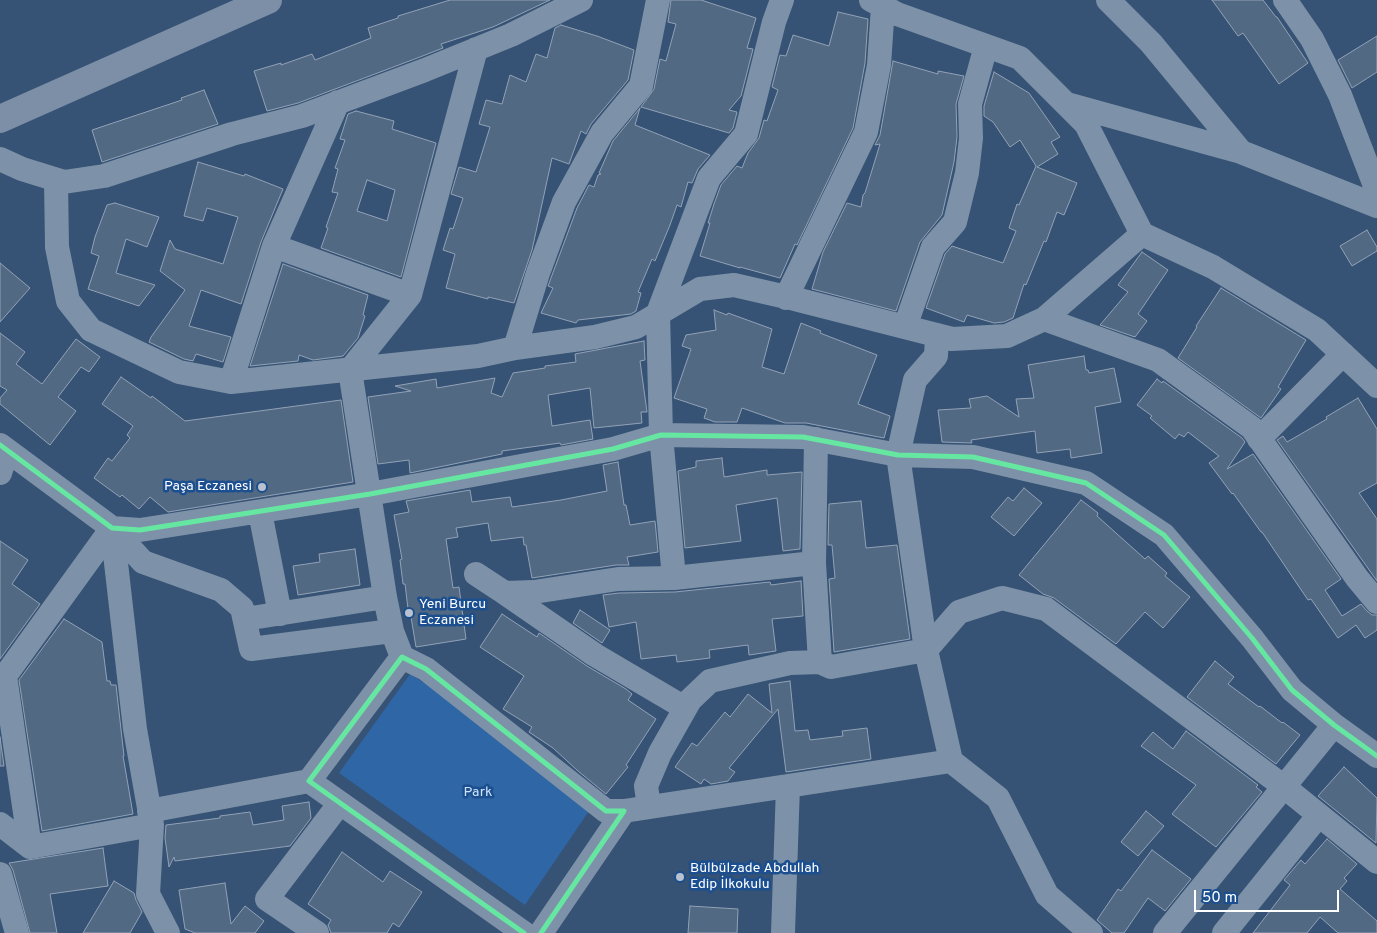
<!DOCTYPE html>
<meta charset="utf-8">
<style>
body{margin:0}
#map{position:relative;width:1377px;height:933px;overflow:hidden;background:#365274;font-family:Overpass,sans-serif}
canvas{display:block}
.scale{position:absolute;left:1194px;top:890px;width:145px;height:22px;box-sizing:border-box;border:2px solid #fff;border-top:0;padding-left:6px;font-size:15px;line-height:18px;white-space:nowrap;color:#fff;-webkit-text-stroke:4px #1b4f8f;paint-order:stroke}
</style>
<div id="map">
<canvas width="1377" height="933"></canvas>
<div class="scale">50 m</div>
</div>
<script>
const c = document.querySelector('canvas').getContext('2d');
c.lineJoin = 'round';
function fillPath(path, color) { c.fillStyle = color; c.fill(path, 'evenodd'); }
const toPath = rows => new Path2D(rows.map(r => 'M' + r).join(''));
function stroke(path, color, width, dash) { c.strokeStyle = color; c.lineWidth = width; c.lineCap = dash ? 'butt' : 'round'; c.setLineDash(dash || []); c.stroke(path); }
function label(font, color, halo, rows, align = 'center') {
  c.font = font + ' Overpass,sans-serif'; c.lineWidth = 5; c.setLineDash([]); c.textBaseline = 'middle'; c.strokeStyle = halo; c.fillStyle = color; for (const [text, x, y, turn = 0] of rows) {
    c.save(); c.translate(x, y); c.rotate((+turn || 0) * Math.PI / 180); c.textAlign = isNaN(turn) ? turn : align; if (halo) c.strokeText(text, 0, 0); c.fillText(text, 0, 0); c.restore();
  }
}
fillPath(toPath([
 [410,674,520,743,591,808,525,905,339,773]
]), '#2f66a5');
const building = toPath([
 [450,0,550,0,493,27,441,44,443,48,420,57,298,103,267,111,254,71,281,63,281,65,312,54,315,60,371,38,368,28,398,18,398,16,450,0],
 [671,0,701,0,756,18,747,48,753,49,741,96,729,110,737,112,733,128,729,133,641,107,654,89,660,59,666,61,676,24,668,22,671,0],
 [1212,0,1263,0,1276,17,1277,17,1308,63,1279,84,1243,33,1238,36,1212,0],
 [838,12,868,19,865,63,853,128,797,245,795,244,780,278,740,267,740,268,700,256,710,223,708,223,714,204,721,185,737,166,742,168,748,153,759,138,764,120,767,121,778,90,772,87,780,55,786,56,793,35,829,46,838,12],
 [561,25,597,36,634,50,628,80,591,124,586,134,581,131,569,164,552,158,532,250,514,303,488,297,488,299,446,288,455,254,443,250,450,228,453,229,463,198,451,194,459,167,476,172,490,127,479,124,486,100,502,104,510,75,526,82,536,54,547,58,555,28,561,25],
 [1377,36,1377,72,1352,88,1338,60,1377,36],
 [893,61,938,74,938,71,964,76,956,104,957,137,954,162,942,215,920,242,896,311,812,289,823,252,847,203,861,207,863,195,865,193,880,144,875,145,880,135,893,61],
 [994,72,1029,93,1060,137,1051,142,1058,154,1037,167,1077,183,1064,215,1057,212,1046,242,1044,241,1026,285,1024,284,1013,318,1004,322,994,323,967,315,964,322,926,308,945,254,952,246,1003,263,1016,231,1009,228,1017,204,1019,205,1036,166,1020,140,1010,147,993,122,984,116,984,106,994,72],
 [204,90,218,124,102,162,92,130,182,100,181,98,204,90],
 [640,108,635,125,710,155,698,169,692,183,688,182,681,207,677,205,670,225,655,261,652,259,638,292,641,293,636,311,631,314,578,320,576,323,541,313,553,288,548,286,577,208,589,185,594,187,598,175,601,174,599,173,613,141,640,108],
 [356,111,394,121,392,129,436,143,401,277,321,248,328,228,326,227,338,193,332,192,338,169,335,168,345,140,340,139,348,114,356,111],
 [367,180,395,190,387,221,357,211,367,180],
 [198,162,244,176,245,174,283,189,261,242,241,304,201,290,189,326,231,337,223,362,196,354,193,361,184,359,149,342,151,337,185,290,160,271,170,240,175,249,223,264,238,217,207,208,203,221,184,216,198,162],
 [115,203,159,217,147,247,126,239,116,273,155,285,139,306,88,289,99,256,91,253,95,237,107,205,115,203],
 [1367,230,1377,247,1377,251,1352,266,1340,246,1367,230],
 [1142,252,1168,270,1138,314,1147,321,1135,337,1100,325,1128,292,1118,285,1142,252],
 [0,263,30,288,0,322,0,263],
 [283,264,368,295,363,315,365,316,358,338,343,356,313,360,299,355,298,361,250,366,283,264],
 [1221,288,1306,340,1278,387,1281,389,1261,418,1178,358,1197,327,1196,326,1221,288],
 [714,310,727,315,728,313,772,329,762,367,784,374,801,323,821,331,820,333,877,355,858,404,890,416,884,438,806,423,785,423,742,408,737,422,715,422,704,418,707,409,674,398,691,349,682,346,686,335,716,330,714,310],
 [0,333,25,352,16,364,42,384,76,339,100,357,89,372,81,367,58,397,76,411,50,445,0,404,0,398,7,390,0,386,0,333],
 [644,341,645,360,640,361,647,412,641,412,642,423,594,428,590,388,548,395,552,426,590,420,593,439,561,445,560,443,502,451,502,454,410,473,409,460,378,464,368,397,411,391,395,386,436,379,437,388,495,378,491,393,502,397,513,373,545,368,545,366,576,362,575,354,644,341],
 [1084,356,1086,370,1088,370,1089,373,1114,368,1121,402,1095,407,1102,453,1071,458,1070,449,1037,453,1035,431,971,440,972,443,942,442,938,410,971,408,969,399,987,396,1019,417,1016,399,1034,398,1028,365,1084,356],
 [121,377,151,398,152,396,185,421,341,400,353,482,168,512,150,497,139,509,122,495,120,497,94,478,108,458,112,461,130,438,127,435,133,426,102,404,121,377],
 [1157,379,1162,383,1163,381,1242,438,1245,442,1227,469,1253,454,1341,579,1325,590,1342,616,1361,604,1367,611,1372,615,1377,615,1377,630,1365,638,1356,625,1338,638,1311,599,1308,600,1262,532,1261,532,1233,493,1232,494,1209,463,1219,456,1188,432,1184,437,1179,434,1175,439,1150,418,1152,416,1137,405,1157,379],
 [1358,398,1377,429,1377,483,1359,493,1377,519,1377,581,1277,440,1283,436,1287,442,1327,419,1326,417,1358,398],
 [722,458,724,477,767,470,767,475,802,472,800,549,783,551,777,498,736,505,741,541,685,548,678,471,696,467,696,461,722,458],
 [618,462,624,505,626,505,630,525,655,521,658,552,627,557,629,565,616,565,532,578,526,545,524,545,523,537,491,541,488,523,456,528,458,537,446,539,453,588,459,587,466,639,416,647,411,617,409,617,405,584,403,584,400,560,402,559,394,515,409,512,406,501,470,490,472,502,510,497,512,507,561,500,607,491,603,465,618,462],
 [1024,488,1042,503,1014,536,991,517,1008,497,1013,501,1024,488],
 [1081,500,1098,513,1097,516,1145,559,1148,556,1167,573,1165,576,1190,597,1163,628,1145,612,1116,644,1054,598,1043,594,1019,575,1081,500],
 [861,501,866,548,897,545,910,639,834,652,829,579,835,578,832,545,828,545,829,504,861,501],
 [0,541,28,560,12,584,40,604,0,659,0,541],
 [355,549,360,585,298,595,293,566,320,562,319,554,355,549],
 [801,581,803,616,772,619,776,651,749,655,748,645,709,650,710,658,677,662,676,655,641,659,636,622,609,627,603,595,619,593,675,592,770,582,771,585,801,581],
 [580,610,610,630,602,643,573,623,580,610],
 [502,614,537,637,539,633,587,666,626,689,632,694,628,700,656,719,626,765,628,767,606,794,578,771,553,748,529,732,532,727,503,709,524,676,480,647,502,614],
 [64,619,102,642,107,681,110,681,111,685,116,685,124,756,123,756,133,814,42,831,19,680,64,619],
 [1215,661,1234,677,1228,684,1259,707,1260,706,1282,723,1283,722,1300,735,1276,764,1187,697,1215,661],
 [790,681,795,731,808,730,810,740,843,736,842,731,867,728,871,759,786,772,778,709,729,768,735,772,728,781,711,784,704,779,701,784,675,767,692,743,697,746,725,712,730,717,748,694,772,713,769,684,790,681],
 [1186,731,1258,785,1256,787,1262,792,1216,847,1172,814,1196,785,1141,746,1153,732,1173,749,1186,731],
 [0,737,4,766,0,766,0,737],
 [1344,767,1377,798,1376,843,1318,796,1344,767],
 [309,802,311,818,290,846,175,861,174,857,169,867,165,838,166,825,220,818,220,816,250,812,253,825,284,820,282,806,309,802],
 [1146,811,1164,826,1138,856,1121,842,1146,811],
 [1327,839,1357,864,1344,878,1347,881,1340,889,1377,921,1377,933,1338,933,1320,917,1307,933,1253,933,1290,885,1284,880,1301,860,1305,864,1327,839],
 [103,848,108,886,50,894,57,933,30,933,13,870,9,863,103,848],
 [1152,850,1191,879,1165,911,1148,898,1124,933,1112,933,1097,920,1118,889,1121,891,1152,850],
 [342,852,383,882,390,871,422,892,399,927,393,923,387,933,331,933,328,925,331,920,308,904,342,852],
 [114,881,134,893,136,900,142,912,130,933,83,933,114,881],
 [225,883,231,924,245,906,264,921,255,933,195,933,185,929,179,890,225,883],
 [690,906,738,909,737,933,688,933,690,906]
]);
fillPath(building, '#526984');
stroke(building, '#92a2b6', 1);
stroke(toPath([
 [871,0,897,14,1020,58,1086,124,1142,234,1213,267,1317,330,1377,386],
 [1108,0,1151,43,1241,152,1377,206],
 [1285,0,1312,39,1340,95,1377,191],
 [1067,104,1241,152],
 [0,159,22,169,64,182,104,176,232,134,302,116,425,70,511,35,581,0],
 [56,180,57,247,68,301,91,330,179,372,231,382,478,356,515,348,595,337,636,327,700,289,734,285,795,299,952,339,1007,336,1044,319,1142,234],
 [274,246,410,295,476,49],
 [786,298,866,132,879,65,883,6],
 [1044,319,1158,360,1252,428,1357,578,1377,602],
 [905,327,933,247,955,222,967,173,971,138,970,104,986,46],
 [515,348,538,273,564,202,602,133,641,86,658,0],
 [231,382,274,246,338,102],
 [816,439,814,563,820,662],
 [1259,439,1343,354],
 [0,445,112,528,140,530,370,494,613,449,661,435,803,437,898,455,973,457,1086,483,1164,535,1252,638,1292,690,1334,725,1377,756],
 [0,473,7,451],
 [260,512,280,614],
 [112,528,135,729,152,825,148,894,168,933],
 [112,528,143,562,221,590,242,608,251,649,392,631],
 [476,574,505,593,534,592,618,579,674,578,814,563],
 [674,578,661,435,658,313,709,178,746,134,774,22,782,0],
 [505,593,595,655,685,708],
 [245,619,385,597],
 [926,650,959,612,1002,598,1046,609,1283,786,1377,862],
 [926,650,898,455,915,380,936,356,937,335],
 [402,657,392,631,385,597,350,370,410,295],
 [951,761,998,798,1047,895,1091,933],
 [149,811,309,781],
 [624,811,951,761,926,650,831,667,820,662,790,663,710,681,690,700,660,753,646,786,649,807],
 [0,824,30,847,152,825],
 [30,847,5,676,112,528],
 [0,874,17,933],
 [317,933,267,899,340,803],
 [524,933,309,781,402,657,426,669,606,811,624,811,541,933],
 [783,933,788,786],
 [1165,933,1334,725],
 [1224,933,1319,815]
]), '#7d92a8', 24);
stroke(toPath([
 [0,119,268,0]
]), '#7d8ea7', 28);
stroke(toPath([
 [0,445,112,528,140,530,370,494,613,449,661,435,803,437,898,455,973,457,1086,483,1164,535,1252,638,1292,690,1334,725,1377,756],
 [524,933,309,781,402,657,426,669,606,811,624,811,541,933]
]), '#66e7a1', 5);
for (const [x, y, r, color] of [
 [262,487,5,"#b9c2ce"],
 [409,613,5,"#b9c2ce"],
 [680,877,5,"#b9c2ce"]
]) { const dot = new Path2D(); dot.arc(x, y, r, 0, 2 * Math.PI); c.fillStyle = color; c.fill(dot); stroke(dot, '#1b4f8f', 2); }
label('14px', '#fff', '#1b4f8f', [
 ["Paşa Eczanesi",252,487,"right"],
 ["Yeni Burcu",419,605],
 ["Eczanesi",419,621],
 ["Bülbülzade Abdullah",690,869],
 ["Edip İlkokulu",690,885]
], 'left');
label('14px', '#cfe3fa', '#1b4f8f', [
 ["Park",478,793]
]);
</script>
